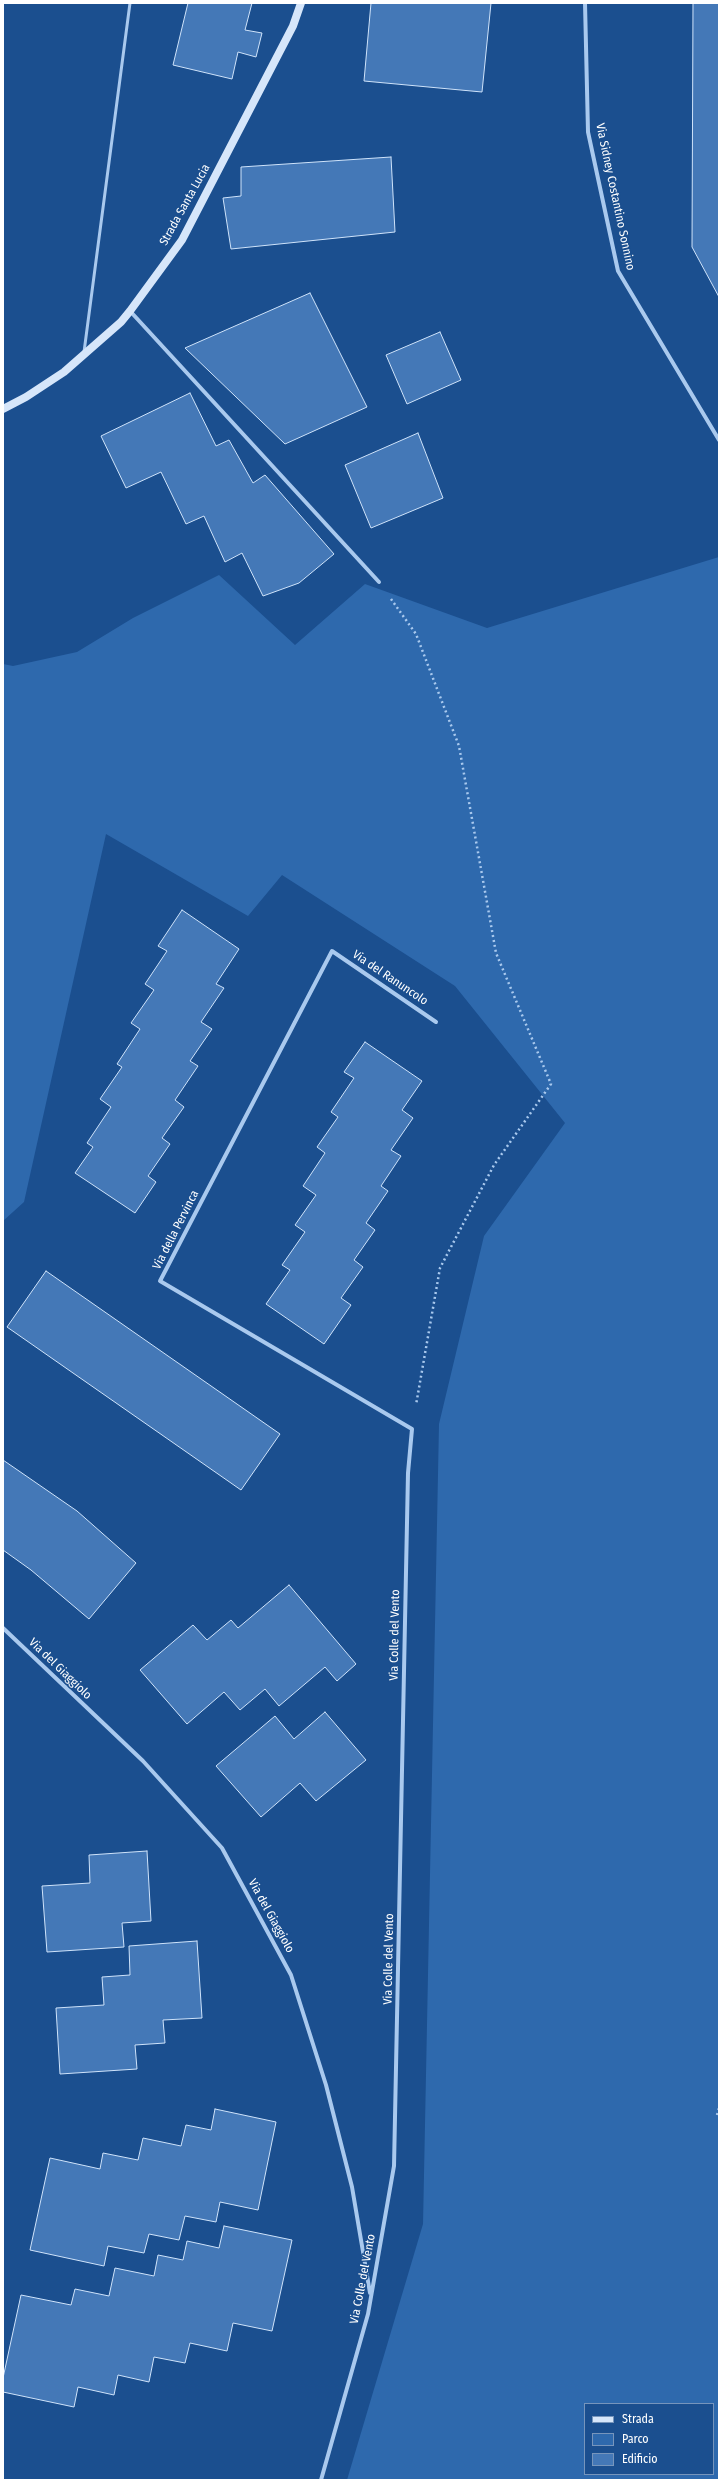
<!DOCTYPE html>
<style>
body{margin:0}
#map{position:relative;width:722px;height:2483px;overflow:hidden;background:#1b4f8f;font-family:"Fira Sans Condensed",sans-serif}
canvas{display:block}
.frame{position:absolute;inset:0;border:4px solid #fff;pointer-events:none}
.legend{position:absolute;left:584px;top:2403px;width:130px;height:72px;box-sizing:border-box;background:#1b4f8f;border:1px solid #7695bc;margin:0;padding:5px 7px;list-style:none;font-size:12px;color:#fff}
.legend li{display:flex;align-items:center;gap:8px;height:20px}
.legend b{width:20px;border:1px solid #7695bc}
</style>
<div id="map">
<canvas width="722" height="2483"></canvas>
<div class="frame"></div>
<ul class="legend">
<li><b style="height:5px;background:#d6e6fa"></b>Strada</li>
<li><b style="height:11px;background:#2e69ad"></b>Parco</li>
<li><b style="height:11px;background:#4478b7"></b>Edificio</li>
</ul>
</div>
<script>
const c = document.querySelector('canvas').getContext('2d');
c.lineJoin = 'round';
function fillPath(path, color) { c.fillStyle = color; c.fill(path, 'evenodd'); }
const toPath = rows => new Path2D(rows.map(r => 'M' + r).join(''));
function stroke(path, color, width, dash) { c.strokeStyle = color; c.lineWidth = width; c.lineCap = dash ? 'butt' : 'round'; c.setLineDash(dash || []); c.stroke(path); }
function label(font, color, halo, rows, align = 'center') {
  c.font = font + ' "Fira Sans Condensed",sans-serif'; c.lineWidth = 3; c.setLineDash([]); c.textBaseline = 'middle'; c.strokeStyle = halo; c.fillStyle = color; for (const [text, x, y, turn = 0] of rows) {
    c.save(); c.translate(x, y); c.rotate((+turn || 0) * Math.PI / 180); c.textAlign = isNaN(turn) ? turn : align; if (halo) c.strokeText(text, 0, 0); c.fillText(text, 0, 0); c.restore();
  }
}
fillPath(toPath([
 [719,557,719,2480,347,2480,423,2224,439,1424,484,1236,565,1123,455,986,282,875,248,916,106,834,24,1202,3,1221,3,664,13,666,77,652,133,618,219,575,295,645,365,584,487,628],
 [585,2404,713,2404,713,2474,585,2474]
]), '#2e69ad');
const building = toPath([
 [188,3,252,3,245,30,262,33,256,57,238,52,232,79,173,65,188,3],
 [371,3,491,3,482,92,364,81,371,3],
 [693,3,719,3,719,297,692,247,693,3],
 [391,157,395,232,231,249,223,198,241,196,241,167,391,157],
 [310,293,367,407,285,444,185,348,310,293],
 [440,332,461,380,407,404,386,355,440,332],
 [190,393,216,446,229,440,253,483,265,475,334,554,299,583,263,596,242,553,225,562,204,516,186,524,161,472,126,488,101,436,190,393],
 [418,433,443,498,371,528,345,465,418,433],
 [182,910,239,949,216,984,224,988,201,1022,212,1029,190,1061,198,1066,175,1100,184,1107,162,1138,170,1144,148,1176,156,1182,135,1213,75,1173,93,1147,87,1143,111,1107,100,1099,122,1067,117,1064,140,1029,131,1023,154,990,145,984,167,951,158,946,182,910],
 [365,1042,422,1081,402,1110,413,1118,391,1150,401,1156,381,1186,388,1191,366,1223,375,1230,354,1260,363,1267,341,1298,351,1305,324,1344,266,1304,290,1270,282,1265,305,1232,295,1225,316,1195,303,1186,325,1153,317,1147,338,1117,331,1112,354,1078,344,1072,365,1042],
 [46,1271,280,1434,241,1490,7,1327,46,1271],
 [3,1460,77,1511,136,1563,89,1619,31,1570,3,1550,3,1460],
 [289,1585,356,1664,337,1681,325,1667,279,1706,265,1689,240,1710,224,1692,187,1724,140,1670,193,1625,207,1640,231,1620,238,1628,289,1585],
 [325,1712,366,1760,316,1801,300,1783,261,1817,216,1766,275,1716,294,1739,325,1712],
 [147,1851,151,1921,122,1923,124,1947,47,1952,42,1886,90,1883,89,1855,147,1851],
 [197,1941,202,2018,163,2020,165,2043,135,2045,137,2069,60,2074,56,2008,104,2005,102,1977,130,1975,129,1946,197,1941],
 [215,2109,276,2122,258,2210,220,2202,216,2222,185,2216,179,2240,149,2234,144,2253,108,2246,104,2266,30,2250,50,2158,100,2169,103,2153,138,2160,143,2138,181,2146,186,2125,211,2130,215,2109],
 [224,2226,292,2240,272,2331,233,2323,227,2351,190,2343,185,2363,154,2357,149,2382,118,2375,114,2395,78,2387,74,2407,3,2392,3,2378,21,2295,71,2305,75,2289,109,2296,115,2268,154,2276,158,2255,183,2260,187,2241,219,2248,224,2226]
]);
fillPath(building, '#4478b7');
stroke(building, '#cfe3fa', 1);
stroke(toPath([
 [391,599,416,634,459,746,496,953,551,1084,494,1165,440,1268,416,1405],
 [717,2115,719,2108]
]), '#a9c9ee', 2.5, [2, 3]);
stroke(toPath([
 [84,352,130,3]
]), '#a9c9ee', 3);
stroke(toPath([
 [585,3,588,132,618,271,719,440],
 [130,311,379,582],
 [3,1628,143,1761,222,1848,291,1975,326,2085,352,2187,370,2293],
 [321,2480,368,2314,394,2166,408,1473,412,1429,160,1281,332,951,436,1022]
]), '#a9c9ee', 4);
stroke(toPath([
 [3,409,26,397,64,372,121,322,130,311,182,240,293,26,301,3]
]), '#d6e6fa', 8);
label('12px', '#fff', '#1b4f8f', [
 ["Via Sidney Costantino Sonnino",615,197,78],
 ["Strada Santa Lucia",185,205,-61],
 ["Via del Ranuncolo",390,978,34],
 ["Via della Pervinca",176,1230,-63],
 ["Via Colle del Vento",395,1635,-89],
 ["Via del Giaggiolo",60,1669,44],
 ["Via del Giaggiolo",271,1916,61],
 ["Via Colle del Vento",389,1959,-89],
 ["Via Colle del Vento",363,2279,-79]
]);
</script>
